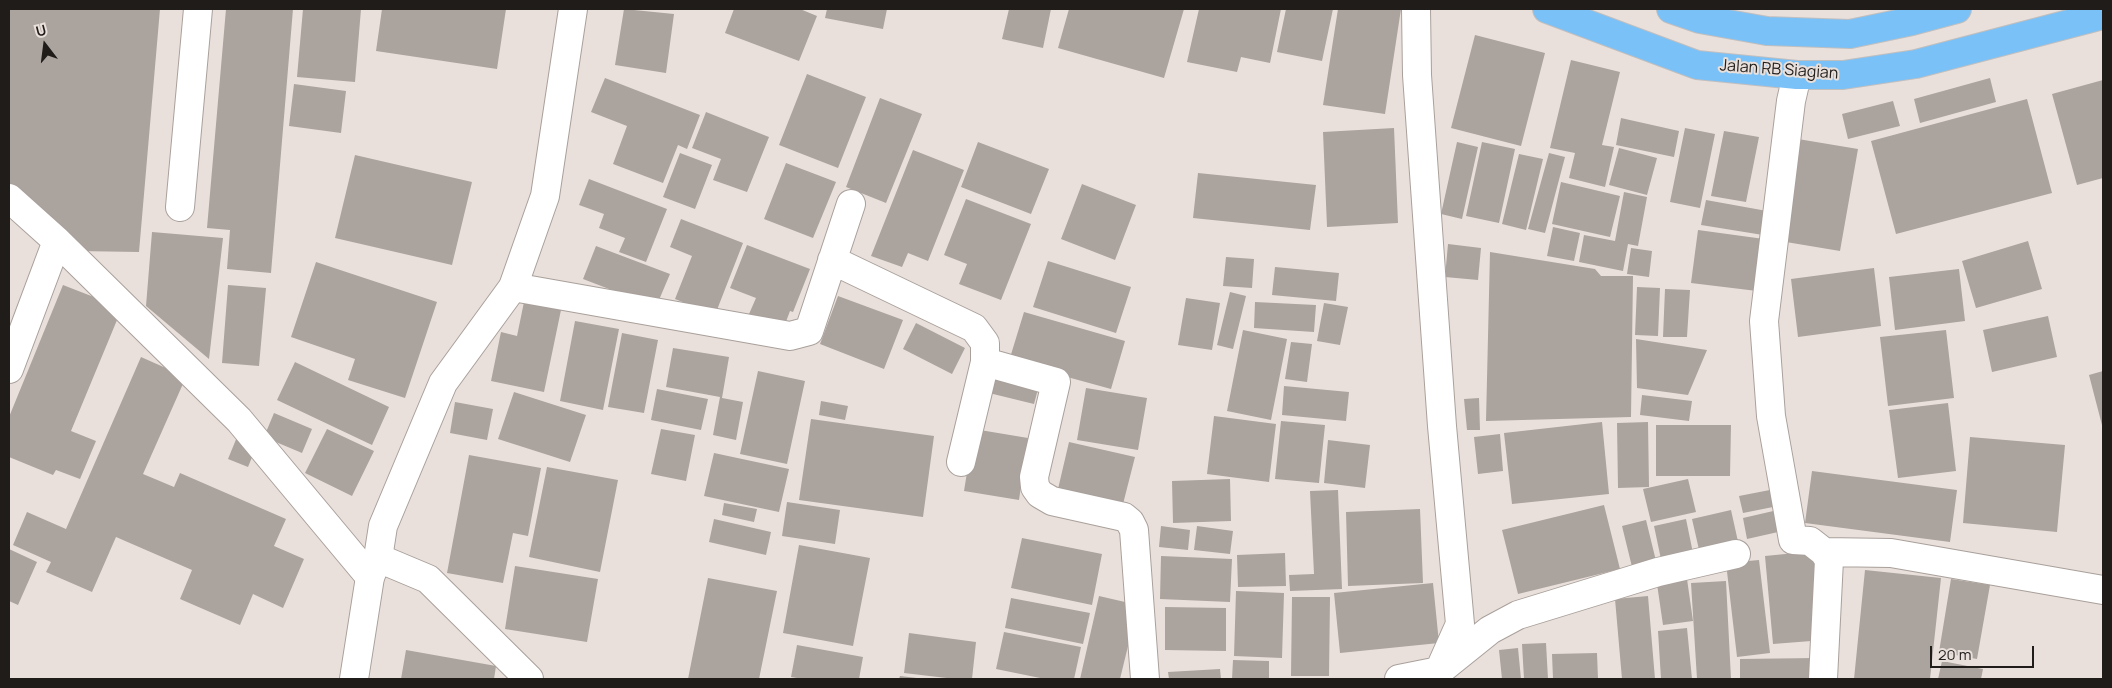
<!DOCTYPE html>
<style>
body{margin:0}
#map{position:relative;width:2112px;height:688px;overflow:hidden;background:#eae0db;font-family:Manrope,sans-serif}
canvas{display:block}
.frame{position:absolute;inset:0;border:10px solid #1f1c1a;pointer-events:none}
.north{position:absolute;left:20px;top:20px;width:50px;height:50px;-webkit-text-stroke:4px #eae0db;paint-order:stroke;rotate:345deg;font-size:14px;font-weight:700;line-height:20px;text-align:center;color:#1f1c1a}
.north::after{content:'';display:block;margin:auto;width:18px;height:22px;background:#1f1c1a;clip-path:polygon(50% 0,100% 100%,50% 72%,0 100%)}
.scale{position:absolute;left:1930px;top:646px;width:104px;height:22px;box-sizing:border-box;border:2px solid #1f1c1a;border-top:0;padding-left:6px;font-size:15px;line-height:18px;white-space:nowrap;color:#1f1c1a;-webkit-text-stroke:4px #eae0db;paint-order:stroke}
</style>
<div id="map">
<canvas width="2112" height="688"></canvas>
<div class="frame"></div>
<div class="north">U</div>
<div class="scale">20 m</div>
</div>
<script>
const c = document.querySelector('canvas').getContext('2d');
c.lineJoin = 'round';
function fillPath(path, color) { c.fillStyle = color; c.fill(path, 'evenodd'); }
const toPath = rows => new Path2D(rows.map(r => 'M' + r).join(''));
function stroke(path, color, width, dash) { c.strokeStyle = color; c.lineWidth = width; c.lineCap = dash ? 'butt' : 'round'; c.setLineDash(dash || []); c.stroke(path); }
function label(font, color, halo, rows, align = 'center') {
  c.font = font + ' Manrope,sans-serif'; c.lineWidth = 4; c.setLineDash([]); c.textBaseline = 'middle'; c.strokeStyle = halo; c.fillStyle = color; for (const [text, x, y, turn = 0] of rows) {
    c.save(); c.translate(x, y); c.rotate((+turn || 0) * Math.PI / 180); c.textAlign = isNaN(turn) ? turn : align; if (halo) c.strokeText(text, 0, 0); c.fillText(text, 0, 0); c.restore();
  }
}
fillPath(toPath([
 [9,9,160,9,139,252,77,251,9,191],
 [226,9,293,9,271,273,227,269,230,230,207,228],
 [303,9,361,9,355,82,297,77],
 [382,9,506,9,497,69,376,51],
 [624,9,674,14,666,73,615,65],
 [734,9,800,9,817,16,799,61,725,33],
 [827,9,887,9,883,29,825,18],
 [1009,9,1051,9,1043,48,1002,39],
 [1069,9,1184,9,1164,78,1058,48],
 [1199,9,1281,9,1270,63,1241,57,1237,72,1187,62],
 [1286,9,1333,9,1322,61,1277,52],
 [1338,9,1401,9,1385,114,1323,105],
 [1475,35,1545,53,1521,146,1451,128],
 [1571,60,1620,72,1602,145,1614,147,1605,187,1569,178,1575,153,1550,148],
 [807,74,866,97,838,168,779,145],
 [605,78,700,115,687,149,678,145,663,183,613,164,627,126,591,112],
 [1990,78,1996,102,1920,123,1914,99],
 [2103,80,2103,178,2077,185,2052,94],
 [294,84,346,91,341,133,289,126],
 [880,98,922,114,886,203,846,187],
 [2027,99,2052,193,1896,234,1871,141],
 [1893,101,1900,126,1848,139,1842,114],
 [706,112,769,137,747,192,713,180,721,159,692,148],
 [1621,118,1679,131,1674,157,1616,145],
 [1394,128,1398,223,1327,227,1323,132],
 [1685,128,1715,134,1700,208,1670,202],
 [1724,131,1759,137,1746,202,1711,196],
 [1798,139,1858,149,1840,251,1780,241],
 [978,142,1049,169,1031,214,961,187],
 [1457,142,1478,147,1462,219,1441,214],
 [1482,142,1515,149,1499,223,1466,216],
 [1619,148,1657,158,1647,195,1609,185],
 [913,150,964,170,928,261,908,253,902,267,871,256],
 [680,153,712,165,695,209,663,197],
 [1549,153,1565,157,1545,233,1528,229],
 [1519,154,1543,159,1526,230,1502,224],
 [355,155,472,182,452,265,335,238],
 [786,163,836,182,813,238,764,219],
 [1198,173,1316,185,1310,230,1193,218],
 [589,179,667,209,646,262,619,252,625,238,599,228,604,214,579,205],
 [1561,182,1620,196,1610,237,1552,224],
 [1082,184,1136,205,1115,260,1061,239],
 [1624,192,1647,197,1638,246,1628,244,1623,271,1579,262,1584,235,1615,241],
 [966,199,1031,224,1001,300,959,284,967,264,944,255],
 [1706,200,1767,211,1763,235,1701,225],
 [681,219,743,243,715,315,675,299,692,256,670,247],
 [1553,227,1580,233,1574,261,1547,256],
 [1698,230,1764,239,1757,291,1691,283],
 [152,232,223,238,209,359,146,306],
 [2028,241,2042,289,1976,308,1962,261],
 [1448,244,1481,248,1478,280,1445,277],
 [747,245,810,269,793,312,790,311,784,327,749,314,756,298,730,288],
 [596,246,670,274,656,307,583,279],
 [1631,248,1652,251,1649,277,1627,274],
 [1490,252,1595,269,1601,276,1633,276,1631,417,1486,421],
 [1226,257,1254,259,1252,288,1223,286],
 [1048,261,1131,287,1116,333,1033,307],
 [316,262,437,302,405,398,348,380,355,359,291,337],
 [1275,267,1339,273,1336,301,1272,295],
 [1874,268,1881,326,1798,337,1791,279],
 [1959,269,1965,321,1895,330,1889,277],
 [63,285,122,308,71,431,96,441,80,479,56,470,53,475,9,457,9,417],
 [228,285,266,288,259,366,222,363],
 [1637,287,1660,288,1658,336,1635,335],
 [1665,289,1690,290,1687,337,1663,337],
 [1230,292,1246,296,1233,349,1217,345],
 [838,296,903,320,884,369,820,344],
 [1186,298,1220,303,1212,350,1178,345],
 [524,302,561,310,544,392,491,381,501,332,517,336],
 [1255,302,1316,305,1314,332,1254,328],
 [1324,303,1348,307,1340,345,1317,341],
 [1024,312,1125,341,1111,389,1009,361],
 [2048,316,2057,357,1992,372,1983,330],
 [575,321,619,329,603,410,560,401],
 [916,323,965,348,952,374,903,349],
 [1243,330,1287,339,1271,420,1227,411],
 [1946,330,1954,398,1888,406,1880,337],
 [622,333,658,340,644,413,608,407],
 [1636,339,1707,350,1688,395,1637,388],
 [1291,342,1312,344,1307,382,1285,379],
 [673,348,729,357,722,398,743,402,736,440,713,435,720,397,666,387],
 [141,357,186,377,143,474,174,487,180,473,286,519,274,546,304,559,283,608,253,594,240,625,180,599,192,570,116,537,92,592,46,572,51,562,13,545,27,512,66,529],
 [295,362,389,407,372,445,277,400],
 [995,367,1041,378,1034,404,989,393],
 [758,371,805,381,787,464,740,454],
 [2103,371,2103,429,2089,375],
 [1284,386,1349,392,1346,421,1282,415],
 [1086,388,1147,398,1138,450,1077,440],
 [657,389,708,399,701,430,651,420],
 [514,392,586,415,570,462,498,439],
 [1642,395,1692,401,1689,421,1640,415],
 [1479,398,1480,430,1467,430,1464,399],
 [821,401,848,406,845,420,819,415],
 [455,402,493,409,487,440,450,433],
 [1948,403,1956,471,1898,478,1889,410],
 [274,413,312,429,302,453,264,437],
 [1214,416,1276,424,1269,482,1207,474],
 [811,419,934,436,923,517,799,500],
 [1281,421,1325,425,1319,483,1275,479],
 [1602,422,1609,494,1512,504,1504,433],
 [1648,422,1649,487,1618,488,1617,423],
 [1656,425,1731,425,1730,476,1656,476],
 [327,429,374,451,352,496,305,473],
 [661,429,695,435,686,481,651,474],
 [974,429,1028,438,1019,500,964,491],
 [1500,434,1503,471,1478,474,1474,437],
 [237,437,257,445,248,467,228,459],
 [1970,437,2065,445,2057,532,1963,523],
 [1328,440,1370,445,1365,488,1324,483],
 [1069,442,1135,457,1123,504,1058,489],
 [714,453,789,469,779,512,704,496],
 [469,455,541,468,528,536,513,533,503,583,447,573],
 [547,467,618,480,600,572,529,557],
 [1812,471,1957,490,1950,542,1805,523],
 [1230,479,1231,521,1173,523,1172,481],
 [1688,479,1696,512,1651,522,1643,489],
 [1775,489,1778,506,1743,513,1739,496],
 [1338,490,1342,589,1290,591,1289,575,1314,574,1310,491],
 [787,502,840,510,835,544,782,536],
 [724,503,757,509,754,522,722,515],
 [1604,505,1620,569,1518,594,1502,530],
 [1420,509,1423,583,1348,586,1346,512],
 [1782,509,1787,530,1747,539,1743,518],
 [1731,510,1739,546,1700,554,1692,519],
 [714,519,771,532,766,555,709,542],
 [1686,519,1694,558,1662,564,1654,526],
 [1646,520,1658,569,1634,575,1622,526],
 [1161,526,1190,530,1188,550,1159,547],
 [1197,526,1233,531,1230,554,1194,550],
 [1022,538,1102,554,1092,605,1011,588],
 [799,545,870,558,853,646,783,633],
 [9,549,37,562,18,605,9,601],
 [1816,551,1824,640,1773,644,1765,556],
 [1285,553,1286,586,1238,587,1237,555],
 [1161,556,1232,559,1230,602,1160,599],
 [1759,560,1770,653,1737,657,1726,563],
 [515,566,598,579,587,642,505,629],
 [1865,570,1941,578,1930,679,1854,679],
 [708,578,777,591,759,679,688,679],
 [1687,579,1693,621,1663,625,1657,584],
 [1951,579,1990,585,1977,659,1939,652],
 [1726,581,1731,679,1697,679,1691,583],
 [1433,583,1439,643,1340,653,1334,593],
 [1236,591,1284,593,1282,658,1234,656],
 [1099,596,1138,605,1120,679,1080,679],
 [1648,596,1655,679,1622,679,1615,599],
 [1292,597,1330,597,1329,676,1291,676],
 [1011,598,1090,613,1083,644,1005,628],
 [1165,607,1226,608,1226,651,1165,650],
 [1687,628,1692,679,1661,679,1658,631],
 [1004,632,1081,647,1074,679,1045,679,996,669],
 [909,633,976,642,972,679,955,679,904,673],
 [1546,643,1548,679,1524,679,1522,644],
 [797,645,863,657,859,679,803,679,791,677],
 [1518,648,1521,679,1502,679,1499,650],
 [406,650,496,666,494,679,401,679],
 [1597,653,1598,679,1553,679,1552,654],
 [1815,658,1815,679,1740,679,1740,659],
 [1233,660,1269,661,1269,679,1232,679],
 [1942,661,1983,669,1981,679,1938,679],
 [1220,669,1221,679,1169,679,1168,672],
 [900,676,917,678,917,679,899,679]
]), '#aba39e');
const street = toPath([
 [1416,9,1417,75,1442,426,1460,624,1439,671,1439,679],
 [1797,75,1791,101,1764,321,1771,416,1793,540,1810,541,1824,552],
 [9,198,57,241,239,420,370,577],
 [180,207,198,9],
 [832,260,974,328,985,343,985,362,961,462],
 [513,287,790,336,809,331,851,204],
 [985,362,1056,382,1034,477,1035,487,1040,494,1052,501,1124,517,1130,522,1134,530,1145,679],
 [9,369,57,241],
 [378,558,428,579,529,679],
 [1399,679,1439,671,1490,630,1518,615,1658,572,1736,554],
 [1823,679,1829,560,1824,552,1891,553,2103,590]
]);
const secondary = toPath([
 [354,679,370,577,378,558,383,526,443,383,513,287,545,196,573,9]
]);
const highway = toPath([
 [1547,9,1697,65,1797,75,1843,75,1916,64,2103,15],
 [1671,9,1700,19,1767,31,1850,34,1912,21,1957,9]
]);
stroke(street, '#a9a09b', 30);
stroke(secondary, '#a9a09b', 30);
stroke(highway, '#c0bfbf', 30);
stroke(street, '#fff', 28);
stroke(secondary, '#fff', 28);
stroke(highway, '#7ac1f8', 28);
label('16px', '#1f1c1a', '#eae0db', [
 ["Jalan RB Siagian",1779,70,4]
]);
</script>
